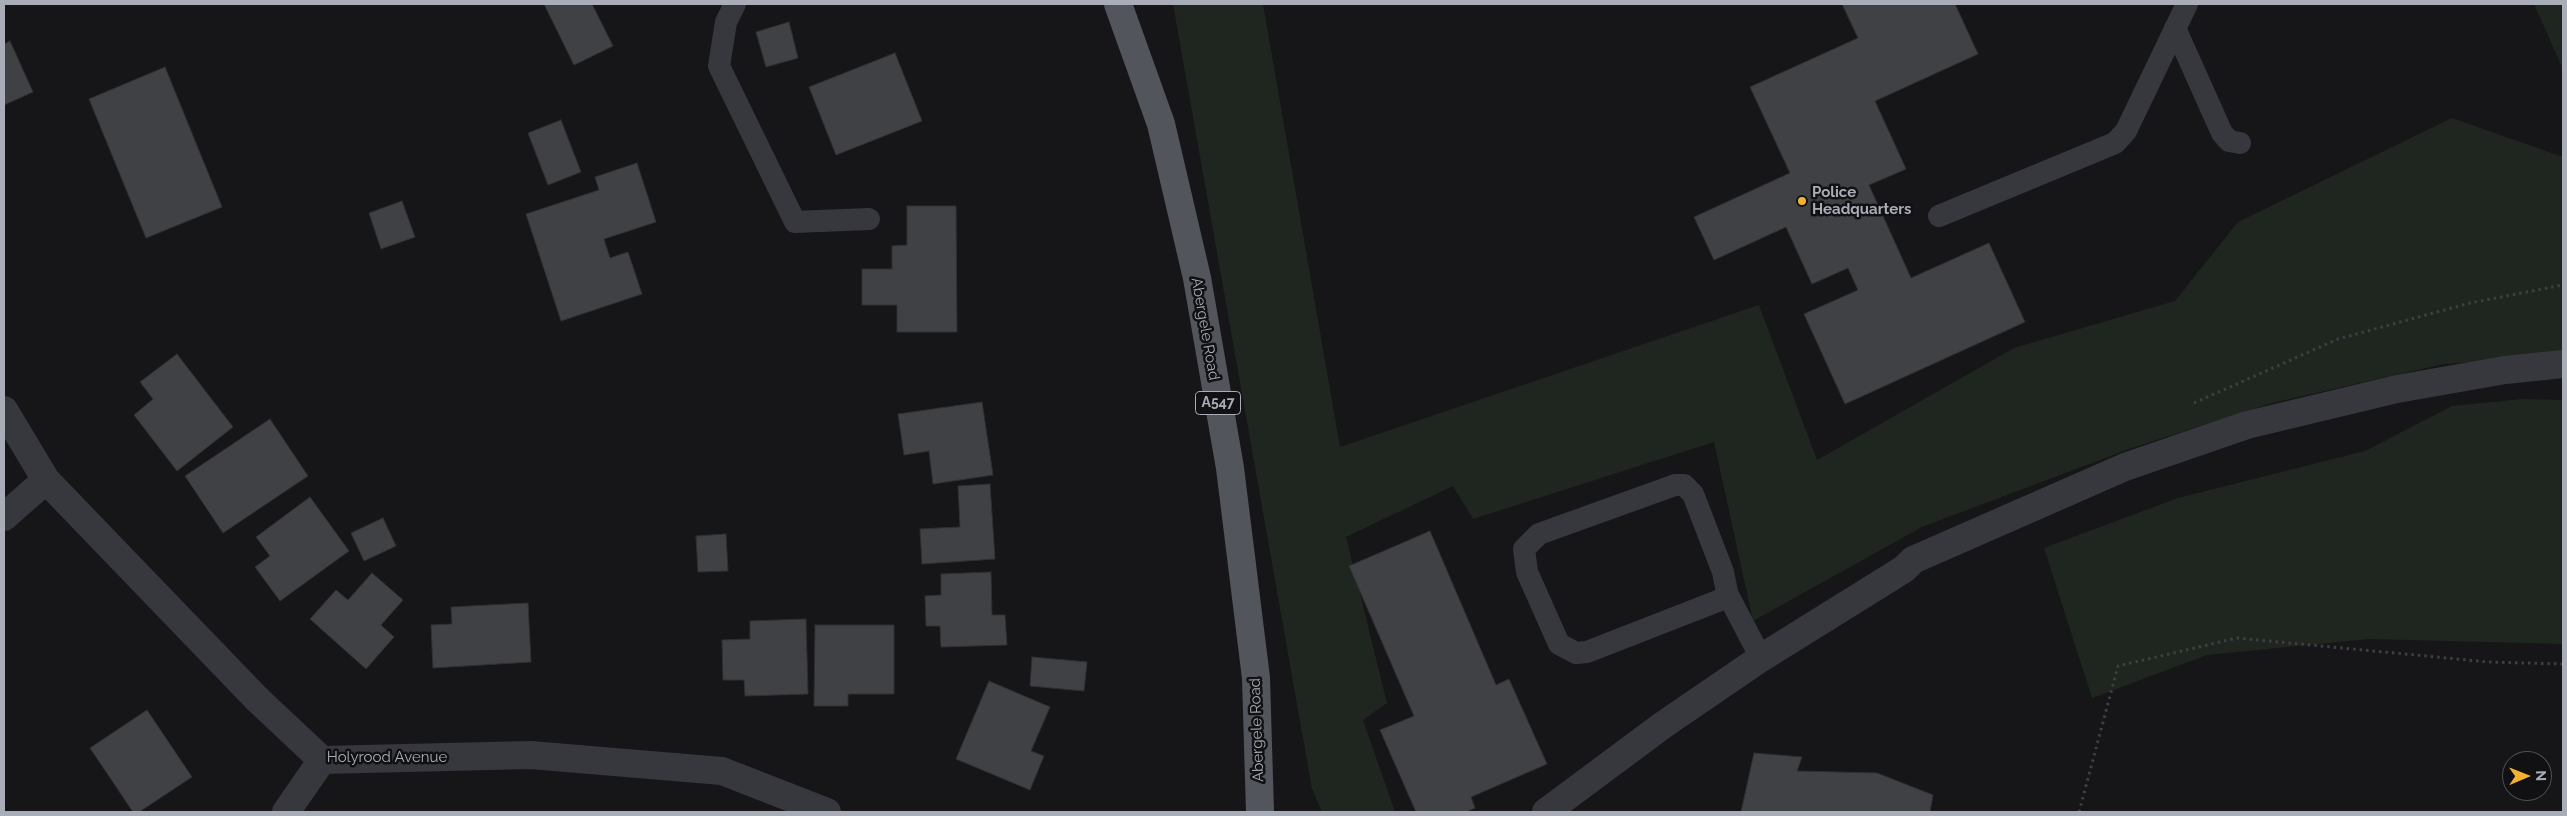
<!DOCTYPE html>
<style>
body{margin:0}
#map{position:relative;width:2567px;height:816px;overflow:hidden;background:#161618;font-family:Raleway,sans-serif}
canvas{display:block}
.frame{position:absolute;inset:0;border:5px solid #a8adb8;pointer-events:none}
.north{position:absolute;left:2502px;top:751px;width:50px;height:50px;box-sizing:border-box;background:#111113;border:1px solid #4d4f55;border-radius:50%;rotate:89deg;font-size:14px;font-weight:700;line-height:20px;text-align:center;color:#a8adb8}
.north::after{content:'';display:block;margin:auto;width:18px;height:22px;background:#f2b134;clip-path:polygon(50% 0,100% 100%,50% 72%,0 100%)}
</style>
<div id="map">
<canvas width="2567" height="816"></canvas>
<div class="frame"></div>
<div class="north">N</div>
</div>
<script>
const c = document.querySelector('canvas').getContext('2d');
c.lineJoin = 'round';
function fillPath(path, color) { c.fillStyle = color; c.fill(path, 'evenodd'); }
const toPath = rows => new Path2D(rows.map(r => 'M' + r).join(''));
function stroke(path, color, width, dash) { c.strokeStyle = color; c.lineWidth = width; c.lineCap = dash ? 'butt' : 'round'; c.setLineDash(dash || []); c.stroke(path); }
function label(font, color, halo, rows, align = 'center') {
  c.font = font + ' Raleway,sans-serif'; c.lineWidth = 5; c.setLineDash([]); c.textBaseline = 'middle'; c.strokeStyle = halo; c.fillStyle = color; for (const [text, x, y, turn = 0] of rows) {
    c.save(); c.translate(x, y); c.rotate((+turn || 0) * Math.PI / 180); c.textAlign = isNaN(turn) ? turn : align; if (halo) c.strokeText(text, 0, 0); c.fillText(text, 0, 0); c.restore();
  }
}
fillPath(toPath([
 [1173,4,1263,4,1340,447,1759,305,1817,460,2014,348,2175,301,2238,222,2452,118,2563,157,2563,357,2444,364,2272,403,2129,449,1922,527,1753,621,1714,442,1473,519,1453,486,1346,537,1387,703,1363,720,1395,812,1322,812,1312,789],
 [2534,4,2563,4,2563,69],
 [2522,399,2563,400,2563,644,2369,639,2207,655,2092,698,2044,548,2178,498,2365,451,2452,406]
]), '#1e261f');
const building = toPath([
 [544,4,592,4,613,46,574,65,544,4],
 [1842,4,1955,4,1978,54,1875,101,1906,169,1869,185,1911,278,1989,243,2025,322,1845,404,1804,314,1858,290,1848,268,1812,284,1786,227,1714,260,1694,217,1790,173,1750,87,1858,38,1842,4],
 [789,22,798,58,766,67,756,32,789,22],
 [10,41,33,92,4,105,4,44,10,41],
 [895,53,922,121,836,155,809,87,895,53],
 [165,67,222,207,146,238,89,99,165,67],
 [561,120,581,172,548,185,528,133,561,120],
 [637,163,656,222,604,239,610,258,628,252,642,294,561,321,526,214,599,190,595,177,637,163],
 [402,201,415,237,381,249,369,213,402,201],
 [907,206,956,206,957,332,897,332,897,305,862,305,862,269,892,269,892,246,907,245,907,206],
 [177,354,233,427,177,471,134,415,153,399,140,382,177,354],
 [982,402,993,475,933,484,929,451,904,455,898,414,982,402],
 [270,419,308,476,223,533,185,476,270,419],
 [990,484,995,559,922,564,920,529,960,527,958,486,990,484],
 [310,497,349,551,280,601,255,567,270,556,256,537,310,497],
 [383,518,396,546,364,561,351,533,383,518],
 [1430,531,1496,685,1509,679,1547,764,1471,797,1475,808,1466,812,1416,812,1380,730,1414,716,1349,566,1430,531],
 [726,534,728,571,698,572,696,536,726,534],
 [991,572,992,615,1005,615,1007,645,941,647,940,626,926,626,925,596,941,595,941,574,991,572],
 [372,573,403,600,381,625,394,637,366,669,310,619,336,590,348,600,372,573],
 [528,603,531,662,433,668,431,625,452,624,451,607,528,603],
 [806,619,808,694,745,696,744,680,723,680,722,640,750,639,750,621,806,619],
 [815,625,894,625,894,694,848,694,848,706,814,706,815,625],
 [1032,657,1087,662,1084,691,1030,686,1032,657],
 [989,681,1050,707,1031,751,1044,756,1030,790,956,759,989,681],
 [147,710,192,777,139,812,133,812,90,748,147,710],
 [1754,753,1802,757,1797,771,1877,773,1933,795,1930,812,1741,812,1754,753]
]);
fillPath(building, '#404145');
stroke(building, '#303034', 1);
stroke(toPath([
 [2194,403,2338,339,2470,303,2563,285],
 [2079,812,2118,666,2237,638,2489,662,2563,664]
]), '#3d3f44', 3, [2.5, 4]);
stroke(toPath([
 [735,4,726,22,719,66,795,222,869,219],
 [2175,28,2222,133,2229,141,2240,143],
 [1939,216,2115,143,2126,131,2187,4],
 [1675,485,1684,485,1693,494,1723,572,1728,597,1587,652,1576,653,1559,644,1527,572,1524,549,1539,534,1675,485],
 [1728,595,1761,658]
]), '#37383d', 22);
stroke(toPath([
 [4,410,46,480,257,699,322,760,531,755,722,771,827,812],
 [4,517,46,480],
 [286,812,322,760]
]), '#37383d', 28);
stroke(toPath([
 [1546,812,1663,725,1761,658,1904,569,1913,560,2125,467,2247,425,2397,389,2505,370,2563,364]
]), '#37383d', 28);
stroke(toPath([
 [1118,4,1161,124,1197,278,1230,468,1256,678,1260,812]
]), '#53555c', 28);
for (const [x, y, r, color] of [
 [1802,201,5,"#f2b134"]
]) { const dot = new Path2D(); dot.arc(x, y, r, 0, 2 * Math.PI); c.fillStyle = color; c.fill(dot); stroke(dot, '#111113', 2); }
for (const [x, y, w] of [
 [1218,403,45]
]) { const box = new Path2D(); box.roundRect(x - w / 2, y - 11.5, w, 23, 4); c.fillStyle = '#111113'; c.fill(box); stroke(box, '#a8adb8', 1); }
label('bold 14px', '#a8adb8', null, [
 ["A547",1218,403]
]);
label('bold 15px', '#a8adb8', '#111113', [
 ["Police",1812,192],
 ["Headquarters",1812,209]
], 'left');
label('15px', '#a8adb8', '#111113', [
 ["Abergele Road",1205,329,80],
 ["Abergele Road",1257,730,-92],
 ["Holyrood Avenue",387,757]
]);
</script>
